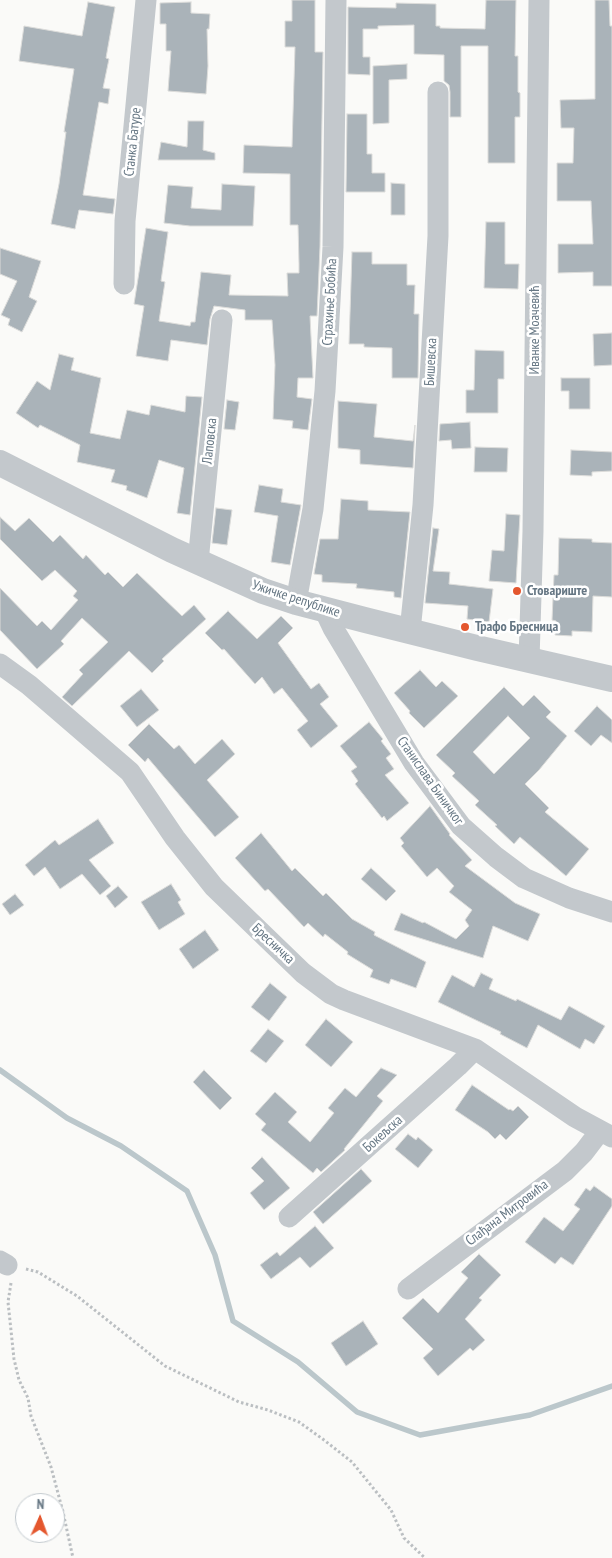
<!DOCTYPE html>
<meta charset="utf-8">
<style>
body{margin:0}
#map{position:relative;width:612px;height:1558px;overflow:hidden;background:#fafaf8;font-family:"PT Sans Narrow",sans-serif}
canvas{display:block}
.north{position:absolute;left:15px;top:1493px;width:50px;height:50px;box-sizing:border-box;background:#fff;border:1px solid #c1c8cd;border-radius:50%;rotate:2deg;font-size:14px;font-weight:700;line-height:20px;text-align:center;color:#657683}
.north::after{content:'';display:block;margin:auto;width:18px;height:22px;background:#e4572e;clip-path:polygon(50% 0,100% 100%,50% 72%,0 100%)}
</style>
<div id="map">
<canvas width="612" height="1558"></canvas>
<div class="north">N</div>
</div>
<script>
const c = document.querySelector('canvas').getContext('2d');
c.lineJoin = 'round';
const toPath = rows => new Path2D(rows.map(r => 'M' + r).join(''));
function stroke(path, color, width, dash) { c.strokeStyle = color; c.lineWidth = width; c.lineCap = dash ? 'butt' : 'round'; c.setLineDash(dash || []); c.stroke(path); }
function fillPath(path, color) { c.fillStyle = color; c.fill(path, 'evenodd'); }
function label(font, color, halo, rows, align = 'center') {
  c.font = font + ' "PT Sans Narrow",sans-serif'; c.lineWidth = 5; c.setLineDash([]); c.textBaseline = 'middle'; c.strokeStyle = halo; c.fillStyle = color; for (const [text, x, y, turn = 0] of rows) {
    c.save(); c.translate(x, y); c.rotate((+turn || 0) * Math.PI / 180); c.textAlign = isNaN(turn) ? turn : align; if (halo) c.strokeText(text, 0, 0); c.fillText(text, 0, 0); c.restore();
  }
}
stroke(toPath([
 [0,1070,67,1118,121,1146,187,1191,215,1255,233,1321,298,1362,357,1412,420,1435,530,1415,612,1386]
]), '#bbc7cb', 5.5);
const building = toPath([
 [292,0,315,0,315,52,323,52,320,247,317,316,310,316,313,378,298,378,297,397,312,399,308,430,292,428,293,421,273,419,275,365,272,320,245,320,245,310,214,306,210,319,207,345,171,340,168,361,136,356,144,306,134,304,146,228,168,232,161,281,165,282,159,321,190,326,191,322,195,322,201,272,231,275,229,295,288,296,287,273,299,273,299,264,298,225,290,225,290,174,243,173,244,145,292,147,295,47,285,47,285,21,292,21,292,0],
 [486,0,516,0,515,56,518,56,518,92,520,93,520,117,515,117,515,163,488,163,488,46,461,46,461,117,450,117,450,92,449,85,444,81,444,55,414,54,414,25,378,26,378,29,363,29,363,57,370,57,370,75,348,74,348,7,396,8,396,3,436,4,436,26,440,26,440,28,485,29,486,0],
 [595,0,609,0,610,26,612,26,612,286,593,286,593,272,558,273,558,244,593,244,591,201,557,201,557,163,573,163,574,128,561,128,560,100,595,99,595,0],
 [88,2,115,7,106,58,109,59,103,88,110,89,108,104,99,102,83,195,115,199,113,214,79,210,75,229,51,224,59,184,66,132,64,132,74,69,19,61,24,26,82,36,88,2],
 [191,2,191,13,210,14,209,29,207,29,208,66,206,94,168,91,171,51,166,51,166,24,160,24,160,3,191,2],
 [407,64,407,79,389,80,389,123,373,124,373,66,407,64],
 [347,114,367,114,367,154,372,154,372,173,385,173,385,192,346,192,347,114],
 [188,121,204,121,203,150,215,153,215,160,158,160,161,142,187,147,188,121],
 [391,183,405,184,405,215,391,215,391,183],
 [222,184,255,186,253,226,190,226,164,223,168,185,193,187,191,208,221,210,222,184],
 [486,222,505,222,505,264,519,264,518,289,484,288,486,222],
 [0,248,41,261,29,297,37,301,22,332,8,325,10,319,1,315,17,281,0,274,0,248],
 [352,252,372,252,372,264,407,264,407,285,415,285,414,314,419,314,418,378,392,378,392,348,364,347,364,344,349,344,352,252],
 [612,333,612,365,594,366,593,334,612,333],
 [475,350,504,351,504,379,498,379,498,413,466,413,466,390,474,390,475,350],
 [59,354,74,358,71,370,101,378,90,433,120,439,127,410,149,415,151,405,185,412,186,396,202,397,190,515,177,513,184,468,159,460,147,498,126,490,127,486,111,482,115,470,77,462,80,445,40,425,38,428,16,413,37,381,50,390,59,354],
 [561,378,590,378,590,409,569,409,569,391,561,391,561,378],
 [227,400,239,402,235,430,224,429,227,400],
 [338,401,377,404,374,437,413,441,415,425,413,468,360,464,360,450,338,448,338,401],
 [470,422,471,448,452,449,451,440,439,441,440,424,470,422],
 [475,447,508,448,507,472,474,472,475,447],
 [571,450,612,452,612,471,592,472,592,476,570,475,571,450],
 [259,485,283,489,281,502,301,505,290,565,271,562,278,516,254,512,259,485],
 [341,499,368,501,368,510,410,512,401,598,394,597,394,592,356,588,357,584,322,582,322,575,314,574,320,539,338,539,341,499],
 [216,508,232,510,227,545,212,543,216,508],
 [506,514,520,515,516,583,489,581,492,550,504,551,506,514],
 [0,517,15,531,29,518,53,542,60,535,83,559,86,555,105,575,108,572,123,587,137,573,182,616,194,605,206,619,162,659,164,661,152,673,129,651,72,706,62,697,83,674,79,670,108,642,82,618,61,641,64,644,37,669,0,630,0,588,37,626,42,621,51,630,78,600,73,596,77,591,55,570,42,581,0,539,0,517],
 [433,528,439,529,433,571,450,572,449,584,493,589,489,622,467,619,468,606,425,603,433,528],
 [559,538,592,539,592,542,612,543,612,597,593,596,592,632,572,631,572,636,555,635,556,621,552,620,554,575,558,575,559,538],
 [228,611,257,639,281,616,293,628,278,643,311,689,319,683,329,697,320,704,338,726,311,748,297,730,308,721,282,688,274,694,262,677,255,684,224,649,222,650,205,633,228,611],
 [420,670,436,687,442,681,458,696,424,728,409,713,410,711,394,693,420,670],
 [504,687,523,706,534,695,551,712,546,717,567,736,539,770,525,784,549,808,545,812,589,849,566,876,520,837,514,844,495,826,497,825,475,805,479,801,452,776,455,773,436,755,504,687],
 [508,716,530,738,494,774,473,752,508,716],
 [141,689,159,710,137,727,120,706,141,689],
 [597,706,612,720,612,743,601,735,591,746,574,731,597,706],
 [369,722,383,739,381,741,391,754,386,758,394,769,385,775,409,803,387,821,384,816,382,818,355,784,358,781,351,771,357,767,340,746,369,722],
 [149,724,174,749,179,745,195,764,222,739,235,754,207,780,239,817,215,837,148,758,145,762,128,745,149,724],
 [430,806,450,834,449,835,472,860,465,866,515,903,540,914,528,941,493,926,483,958,394,930,401,913,423,923,424,922,456,939,469,926,465,920,472,910,449,892,454,886,437,868,427,877,401,846,404,843,400,838,430,806],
 [98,819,114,843,89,860,111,886,100,895,82,874,60,889,45,867,34,876,25,865,55,840,59,845,98,819],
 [261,833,292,871,295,868,323,896,326,893,352,919,375,932,374,935,426,962,416,988,391,979,389,984,370,977,373,970,347,954,348,952,325,934,323,937,308,923,304,927,268,889,265,891,235,858,261,833],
 [371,868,396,891,386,901,361,879,371,868],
 [171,884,181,900,178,902,185,914,159,930,141,902,171,884],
 [118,886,128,897,115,908,106,896,118,886],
 [15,894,24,905,10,915,2,904,15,894],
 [205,930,219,950,193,969,179,949,205,930],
 [481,973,493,979,489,989,516,1001,517,999,561,1020,569,1006,605,1026,594,1044,585,1039,580,1049,538,1025,527,1048,500,1034,501,1032,438,1002,452,975,474,987,481,973],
 [270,983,287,997,269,1021,251,1007,270,983],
 [326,1019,353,1042,331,1067,305,1045,326,1019],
 [268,1029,284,1041,266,1063,250,1051,268,1029],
 [381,1068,397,1075,377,1096,383,1101,344,1149,345,1150,321,1172,317,1168,313,1173,261,1130,266,1124,255,1114,275,1092,297,1112,288,1122,310,1142,334,1113,328,1108,345,1088,356,1097,381,1068],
 [204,1070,232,1098,220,1110,193,1082,204,1070],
 [472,1085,509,1110,510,1109,513,1111,518,1106,529,1117,506,1140,500,1134,495,1139,488,1132,455,1110,472,1085],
 [408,1134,416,1140,418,1137,433,1150,418,1168,395,1149,408,1134],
 [262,1157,290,1188,264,1210,250,1193,264,1181,251,1168,262,1157],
 [361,1169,372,1181,323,1224,313,1212,361,1169],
 [594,1186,612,1199,612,1206,573,1265,561,1257,555,1264,525,1242,544,1217,563,1231,580,1209,574,1205,586,1188,590,1191,594,1186],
 [315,1226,334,1248,310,1268,300,1257,271,1279,260,1265,277,1252,280,1256,315,1226],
 [479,1254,501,1275,479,1298,482,1300,465,1319,485,1340,473,1351,470,1348,438,1376,423,1358,433,1349,402,1318,423,1298,438,1313,468,1278,461,1272,479,1254],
 [363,1321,378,1344,346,1366,331,1343,363,1321]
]);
fillPath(building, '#aab3b9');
stroke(building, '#dcdcda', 1);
stroke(toPath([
 [26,1269,38,1272,77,1296,165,1366,239,1402,268,1410,299,1422,324,1440,352,1462,391,1510,404,1538,425,1558],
 [11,1283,8,1302,14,1359,19,1380,28,1398,31,1416,51,1467,63,1512,73,1558]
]), '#bbbfc2', 3, [2.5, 2.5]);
stroke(toPath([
 [124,284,125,221,146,0],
 [198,562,222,320],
 [296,602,313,509,325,391,333,247,336,0],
 [324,609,333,628,414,763,461,826,496,857,524,878,569,898,612,912],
 [410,631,423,505,438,236,438,92],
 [529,660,533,531,539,0],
 [0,664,29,685,130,772,175,838,214,887,303,973,331,994,344,1000,475,1049,575,1117,612,1137],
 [289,1217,458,1066,475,1049],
 [0,1261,7,1265],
 [408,1289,565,1171,584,1152,600,1131]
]), '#c3c8cc', 21);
stroke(toPath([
 [0,463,172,550,263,591,296,602,365,620,477,648,612,679]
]), '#c3c8cc', 26);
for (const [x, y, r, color] of [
 [517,591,5,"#e4572e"],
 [465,627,5,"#e4572e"]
]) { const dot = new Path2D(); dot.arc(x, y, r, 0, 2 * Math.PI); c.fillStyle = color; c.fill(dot); stroke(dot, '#fff', 2); }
label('14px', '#657683', '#fff', [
 ["Станка Батуре",133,142,-84],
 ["Страхиње Бобића",330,302,-87],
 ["Иванке Моачевић",535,330,-90],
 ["Бишевска",431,362,-87],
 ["Лаповска",210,441,-84],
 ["Ужичке републике",296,599,18],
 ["Станислава Биничког",430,781,55],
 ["Бресничка",273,944,43],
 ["Бокељска",383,1134,-42],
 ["Слађана Митровића",507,1213,-37]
]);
label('bold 14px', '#657683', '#fff', [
 ["Стовариште",527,591],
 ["Трафо Бресница",475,627]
], 'left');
</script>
